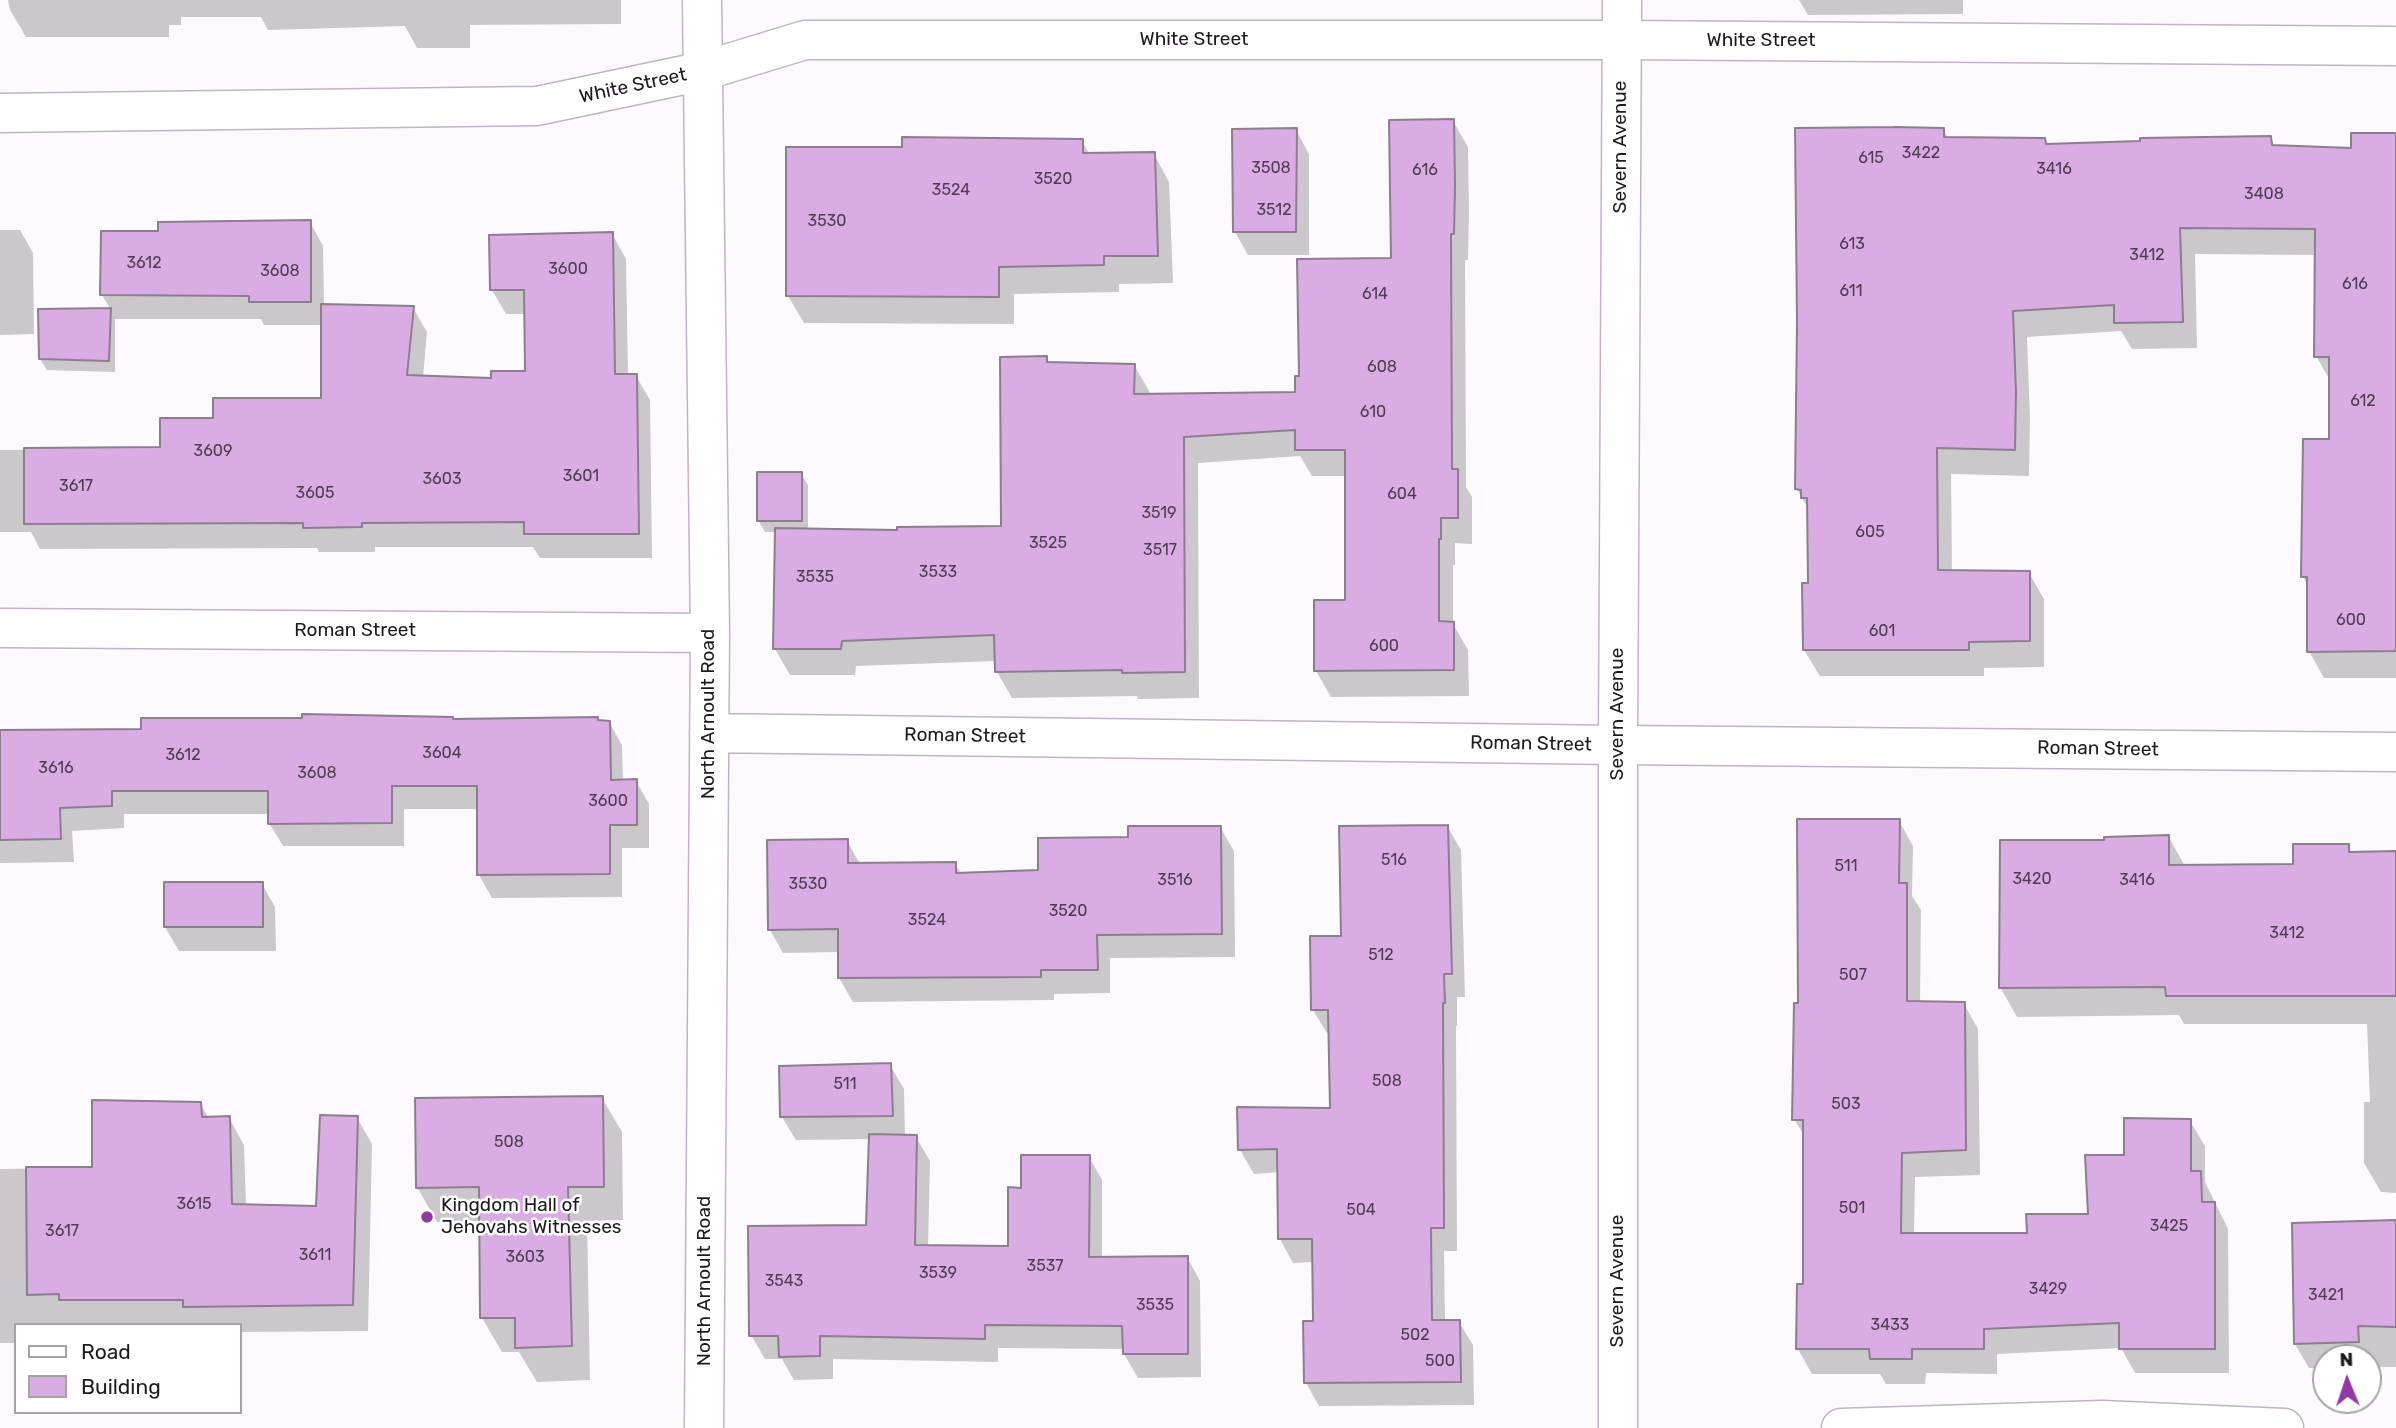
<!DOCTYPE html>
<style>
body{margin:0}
#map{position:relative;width:2396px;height:1428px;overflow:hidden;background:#fdfafe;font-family:Rubik,sans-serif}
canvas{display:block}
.legend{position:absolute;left:14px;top:1323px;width:228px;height:91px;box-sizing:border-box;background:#fff;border:2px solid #a5a3a5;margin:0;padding:9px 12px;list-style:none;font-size:21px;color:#1e181f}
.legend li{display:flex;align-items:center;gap:14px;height:35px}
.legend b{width:35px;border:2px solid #a5a3a5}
.north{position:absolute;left:2312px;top:1344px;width:70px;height:70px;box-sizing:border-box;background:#fff;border:2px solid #a5a3a5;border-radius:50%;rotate:358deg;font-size:19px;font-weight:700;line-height:28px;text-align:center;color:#1e181f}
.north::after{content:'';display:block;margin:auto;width:24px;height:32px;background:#9239a5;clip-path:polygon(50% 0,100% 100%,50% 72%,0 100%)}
</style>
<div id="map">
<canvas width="2396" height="1428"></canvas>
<ul class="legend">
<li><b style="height:9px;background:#fff"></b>Road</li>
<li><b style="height:19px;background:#daace4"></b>Building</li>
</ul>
<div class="north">N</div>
</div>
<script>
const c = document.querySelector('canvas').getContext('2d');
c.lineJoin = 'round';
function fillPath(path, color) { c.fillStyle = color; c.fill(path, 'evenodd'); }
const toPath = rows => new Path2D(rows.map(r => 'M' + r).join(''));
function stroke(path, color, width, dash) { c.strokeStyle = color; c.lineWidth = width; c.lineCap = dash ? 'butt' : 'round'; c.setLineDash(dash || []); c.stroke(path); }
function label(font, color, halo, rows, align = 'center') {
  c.font = font + ' Rubik,sans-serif'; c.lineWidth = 5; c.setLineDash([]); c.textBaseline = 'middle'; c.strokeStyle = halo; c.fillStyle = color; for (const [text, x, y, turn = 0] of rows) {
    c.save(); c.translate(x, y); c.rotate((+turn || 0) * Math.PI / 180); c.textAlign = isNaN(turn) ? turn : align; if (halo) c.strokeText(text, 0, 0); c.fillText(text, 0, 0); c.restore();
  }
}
fillPath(toPath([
 [8,0,621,0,621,24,470,25,470,48,417,48,405,26,268,30,261,17,181,17,181,25,169,25,169,37,26,37,10,10],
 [1799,0,1963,0,1963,14,1808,15],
 [1453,121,1468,147,1469,213,1468,260,1465,260,1466,487,1472,497,1472,544,1455,543,1455,565,1453,565,1453,624,1468,650,1469,696,1331,697,1316,671,1347,602,1347,476,1312,476,1300,456,1198,463,1199,698,1138,699,1137,696,1012,698,997,672,996,661,856,666,855,675,790,675,775,649,777,532,765,532,758,520,801,474,808,485,808,530,899,532,1003,528,1046,358,1050,364,1134,365,1149,391,1149,395,1296,394,1301,377,1392,259],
 [1296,130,1309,154,1309,255,1248,255,1235,232],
 [1943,130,1948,138,2044,140,2048,146,2270,138,2276,147,2352,150,2396,135,2396,678,2324,678,2309,651,2309,587,2303,577,2331,441,2331,382,2316,356,2317,255,2195,254,2197,348,2132,349,2121,331,2027,337,2030,419,2029,476,1951,474,1952,572,2029,573,2044,599,2044,667,1984,668,1984,676,1820,676,1804,650,1809,585,1809,510,1797,489],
 [1082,141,1090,155,1154,154,1169,182,1173,283,1119,284,1119,292,1014,294,1014,324,804,323,788,296,904,148],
 [310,222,323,246,324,306,413,308,427,332,423,377,493,380,526,373,526,314,506,314,492,290,612,234,626,259,628,376,636,376,650,400,652,558,540,558,533,547,375,547,375,552,319,552,317,548,40,549,31,532,0,532,0,450,162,449,215,420,322,400,322,325,264,325,261,319,115,319,115,372,47,370,40,359,111,310,102,295,159,233],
 [0,230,20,230,33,253,34,334,0,335],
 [454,721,609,722,622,745,623,782,636,781,649,804,649,848,622,848,622,897,492,898,479,875,479,809,404,809,404,846,283,846,269,823,269,814,124,814,124,828,72,831,74,862,0,863,0,732,143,731],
 [1899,821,1913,846,1912,896,1921,910,1920,1003,1964,1004,1978,1029,1980,1175,1915,1177,1914,1235,2029,1235,2090,1216,2125,1157,2190,1121,2205,1146,2205,1182,2228,1229,2229,1373,2135,1373,2121,1348,1997,1354,1997,1374,1926,1373,1925,1384,1886,1384,1880,1374,1812,1374,1798,1349,1804,1285,1805,1137,1794,1119,1800,1005],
 [1447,826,1461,850,1465,997,1457,997,1457,1026,1456,1026,1457,1251,1444,1251,1445,1322,1459,1322,1473,1345,1474,1405,1319,1406,1306,1383,1314,1323,1314,1262,1293,1263,1280,1239,1279,1172,1254,1174,1240,1150,1332,1110,1330,1033,1327,1033,1313,1010,1342,938],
 [1220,827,1234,851,1235,957,1110,958,1110,993,1054,994,1054,1000,853,1002,839,978,840,952,783,953,770,930,847,841,860,864,955,864,961,874,1040,871,1130,839],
 [2168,836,2185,866,2295,866,2348,846,2352,853,2396,853,2396,1193,2381,1192,2364,1163,2364,1102,2370,1102,2367,1024,2184,1024,2179,1015,2017,1017,2000,987,2106,842],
 [262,884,275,907,276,951,179,951,165,927],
 [890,1065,904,1089,905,1137,916,1137,930,1161,928,1247,1010,1247,1023,1190,1089,1157,1102,1180,1102,1258,1187,1257,1200,1281,1201,1377,1138,1378,1124,1354,1124,1349,998,1348,998,1362,833,1359,833,1379,794,1380,782,1359,765,1359,751,1335,868,1227,871,1139,796,1140,782,1117],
 [602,1098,622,1132,623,1220,587,1221,590,1380,537,1382,519,1352,502,1352,482,1318,481,1221,437,1222,417,1187],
 [200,1103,209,1119,229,1118,244,1145,246,1206,318,1208,357,1118,372,1144,368,1331,240,1332,240,1325,16,1325,16,1343,0,1343,0,1169,94,1168],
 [2396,1221,2396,1367,2368,1367,2368,1358,2326,1358,2326,1368,2309,1368,2296,1346,2294,1225]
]), '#0003');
const building = toPath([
 [1454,119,1455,186,1454,234,1451,234,1452,469,1458,469,1458,518,1441,518,1441,539,1439,539,1439,621,1454,622,1454,670,1314,671,1314,600,1345,600,1345,450,1295,450,1295,430,1184,437,1185,672,1122,673,1122,670,995,672,994,635,842,641,841,649,773,649,775,528,897,530,897,527,1001,526,1000,357,1047,356,1047,362,1135,364,1134,394,1295,392,1295,376,1299,376,1297,259,1391,258,1389,120,1454,119],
 [1894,127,1944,128,1944,137,2045,138,2046,144,2140,141,2140,138,2271,136,2272,145,2351,148,2351,133,2396,133,2396,651,2307,652,2307,577,2301,577,2303,439,2329,439,2329,357,2314,357,2315,229,2180,228,2183,322,2114,323,2114,305,2013,311,2016,392,2015,450,1937,448,1938,570,2030,571,2030,641,1969,642,1969,650,1803,650,1802,583,1808,583,1807,498,1801,498,1801,490,1795,489,1797,323,1795,128,1894,127],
 [1297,128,1296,232,1233,232,1232,129,1297,128],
 [902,137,1083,139,1083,153,1155,152,1158,256,1104,256,1104,265,999,267,999,297,786,296,786,147,902,147,902,137],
 [311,220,311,302,249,302,249,296,100,295,101,231,158,231,158,222,311,220],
 [613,232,615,374,637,374,639,534,524,534,524,522,362,523,362,527,303,528,303,523,24,524,24,448,160,447,160,418,213,418,213,398,321,398,321,304,414,306,407,375,491,378,491,371,525,371,524,290,490,290,489,235,613,232],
 [111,308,109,361,39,359,38,309,111,308],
 [757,472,802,472,802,521,757,521,757,472],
 [302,714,453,717,453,719,598,717,598,720,610,721,611,780,637,779,637,825,610,825,610,874,477,875,477,786,392,786,392,823,268,824,268,791,112,791,112,806,60,808,61,839,0,840,0,730,141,729,141,718,302,718,302,714],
 [1797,819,1900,819,1899,883,1907,883,1907,1001,1965,1002,1966,1150,1902,1153,1901,1233,2027,1233,2026,1214,2088,1214,2085,1155,2124,1155,2124,1118,2191,1119,2191,1171,2201,1171,2202,1202,2215,1202,2215,1349,2119,1349,2119,1323,1984,1329,1984,1349,1912,1349,1912,1359,1870,1359,1869,1349,1796,1349,1797,1284,1803,1284,1803,1120,1792,1120,1794,1003,1798,1003,1797,819],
 [1448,825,1452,974,1444,974,1445,1003,1443,1003,1444,1228,1431,1228,1432,1320,1460,1320,1461,1382,1304,1383,1303,1321,1313,1321,1312,1239,1278,1239,1277,1149,1238,1150,1237,1107,1330,1108,1328,1010,1311,1010,1310,936,1341,936,1339,826,1448,825],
 [1128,826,1221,826,1222,934,1097,935,1098,970,1041,970,1041,977,838,978,838,929,768,930,767,840,848,839,848,863,956,862,956,873,1038,870,1038,838,1128,837,1128,826],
 [2169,835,2169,865,2293,864,2293,844,2349,844,2349,852,2396,851,2396,996,2166,996,2165,987,1999,988,2000,840,2104,840,2104,837,2169,835],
 [164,882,263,882,263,927,164,927,164,882],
 [891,1063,893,1116,780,1117,779,1066,891,1063],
 [603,1096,604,1187,568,1187,572,1346,515,1348,515,1318,480,1318,479,1187,416,1188,415,1098,603,1096],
 [92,1100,201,1102,202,1117,230,1116,232,1204,316,1206,320,1115,358,1116,353,1305,183,1307,183,1300,59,1300,59,1294,27,1295,26,1167,92,1167,92,1100],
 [869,1134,917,1135,915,1245,1008,1246,1008,1187,1021,1188,1021,1155,1090,1155,1089,1257,1188,1256,1188,1354,1123,1354,1122,1326,985,1325,985,1339,820,1336,820,1356,779,1357,778,1336,749,1336,748,1226,866,1225,869,1134],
 [2396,1220,2396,1327,2358,1326,2359,1342,2294,1344,2292,1223,2396,1220]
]);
fillPath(building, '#daace4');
stroke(building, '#8c7d8f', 2);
const minor = toPath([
 [702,0,710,633,704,1428],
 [0,113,537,106,703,71,805,40,1622,40,2396,46],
 [0,628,710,633],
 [709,733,1618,745,2396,752],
 [1841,1428,2102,1420,2284,1428]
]);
const tertiary = toPath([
 [1618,1428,1618,745,1622,0]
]);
stroke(minor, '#c2b2c5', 41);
stroke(tertiary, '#c2b2c5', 41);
stroke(minor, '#fff', 38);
stroke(tertiary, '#fff', 38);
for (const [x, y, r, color] of [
 [427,1217,7,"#9239a5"]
]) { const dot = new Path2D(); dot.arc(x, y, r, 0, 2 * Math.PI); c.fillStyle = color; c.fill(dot); stroke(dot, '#fff', 2.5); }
label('16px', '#4d3d50', null, [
 ["3422",1921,153],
 ["615",1871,158],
 ["3508",1271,168],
 ["3416",2054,169],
 ["616",1425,170],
 ["3520",1053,179],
 ["3524",951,190],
 ["3408",2264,194],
 ["3512",1274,210],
 ["3530",827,221],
 ["613",1852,244],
 ["3412",2147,255],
 ["3612",144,263],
 ["3600",568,269],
 ["3608",280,271],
 ["616",2355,284],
 ["611",1851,291],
 ["614",1375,294],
 ["608",1382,367],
 ["612",2363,401],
 ["610",1373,412],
 ["3609",213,451],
 ["3601",581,476],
 ["3603",442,479],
 ["3617",76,486],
 ["3605",315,493],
 ["604",1402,494],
 ["3519",1159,513],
 ["605",1870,532],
 ["3525",1048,543],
 ["3517",1160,550],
 ["3533",938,572],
 ["3535",815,577],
 ["600",2351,620],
 ["601",1882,631],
 ["600",1384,646],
 ["3604",442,753],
 ["3612",183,755],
 ["3616",56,768],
 ["3608",317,773],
 ["3600",608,801],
 ["516",1394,860],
 ["511",1846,866],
 ["3420",2032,879],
 ["3516",1175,880],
 ["3416",2137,880],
 ["3530",808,884],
 ["3520",1068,911],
 ["3524",927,920],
 ["3412",2287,933],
 ["512",1381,955],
 ["507",1853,975],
 ["508",1387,1081],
 ["511",845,1084],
 ["503",1846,1104],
 ["508",509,1142],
 ["3615",194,1204],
 ["501",1852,1208],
 ["504",1361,1210],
 ["3425",2169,1226],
 ["3617",62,1231],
 ["3611",315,1255],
 ["3603",525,1257],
 ["3537",1045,1266],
 ["3539",938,1273],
 ["3543",784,1281],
 ["3429",2048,1289],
 ["3421",2326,1295],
 ["3535",1155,1305],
 ["3433",1890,1325],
 ["502",1415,1335],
 ["500",1440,1361]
]);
label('19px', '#1e181f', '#fff', [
 ["White Street",1194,40],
 ["White Street",1761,41],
 ["White Street",633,86,-12],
 ["Severn Avenue",1621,147,-90],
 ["Roman Street",355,631],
 ["North Arnoult Road",709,714,-90],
 ["Severn Avenue",1618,714,-90],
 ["Roman Street",965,736,1],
 ["Roman Street",1531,744,1],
 ["Roman Street",2098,749,1],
 ["North Arnoult Road",705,1281,-90],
 ["Severn Avenue",1618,1281,-90]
]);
label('19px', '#1e181f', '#fff', [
 ["Kingdom Hall of",441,1206],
 ["Jehovahs Witnesses",441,1228]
], 'left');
</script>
